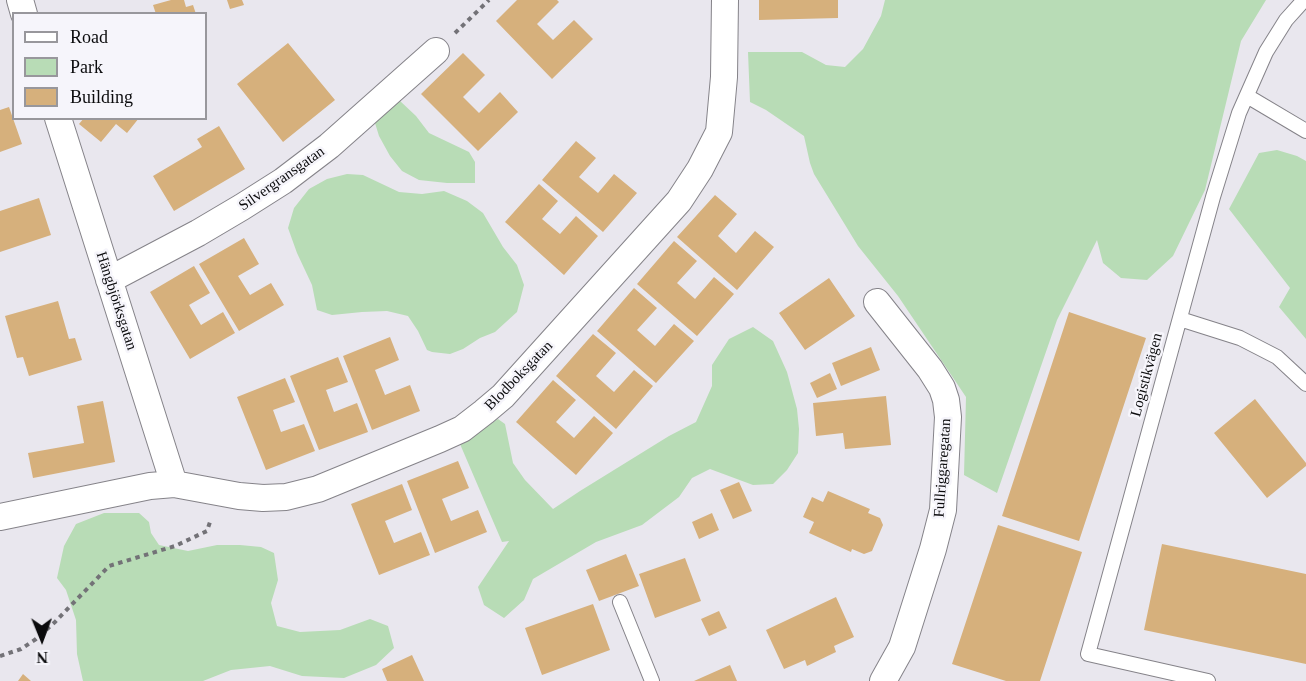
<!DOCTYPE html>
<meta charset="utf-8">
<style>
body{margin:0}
#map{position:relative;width:1306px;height:681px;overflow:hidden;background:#e9e7ee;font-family:Georgia,serif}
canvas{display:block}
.legend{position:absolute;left:12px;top:12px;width:195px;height:108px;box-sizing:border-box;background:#f6f5fb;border:2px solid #98979c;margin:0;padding:8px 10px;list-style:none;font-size:18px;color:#0b0b0d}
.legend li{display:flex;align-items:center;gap:12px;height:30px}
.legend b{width:30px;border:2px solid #98979c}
.north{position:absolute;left:12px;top:609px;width:60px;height:60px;-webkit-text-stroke:4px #f6f5fb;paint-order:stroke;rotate:179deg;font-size:16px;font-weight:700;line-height:24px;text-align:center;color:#0b0b0d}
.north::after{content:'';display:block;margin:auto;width:21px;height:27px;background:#0b0b0d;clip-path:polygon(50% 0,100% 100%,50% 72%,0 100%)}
</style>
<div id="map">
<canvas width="1306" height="681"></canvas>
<ul class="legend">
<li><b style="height:8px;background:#fff"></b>Road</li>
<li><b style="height:16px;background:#b8dcb6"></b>Park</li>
<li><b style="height:16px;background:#d6b07c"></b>Building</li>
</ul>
<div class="north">N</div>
</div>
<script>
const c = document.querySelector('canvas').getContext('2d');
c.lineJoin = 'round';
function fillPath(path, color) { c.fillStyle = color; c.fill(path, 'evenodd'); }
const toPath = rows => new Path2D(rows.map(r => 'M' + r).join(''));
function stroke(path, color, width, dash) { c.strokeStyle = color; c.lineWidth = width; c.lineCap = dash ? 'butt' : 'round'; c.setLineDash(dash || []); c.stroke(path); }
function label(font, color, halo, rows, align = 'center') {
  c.font = font + ' Georgia,serif'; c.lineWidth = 5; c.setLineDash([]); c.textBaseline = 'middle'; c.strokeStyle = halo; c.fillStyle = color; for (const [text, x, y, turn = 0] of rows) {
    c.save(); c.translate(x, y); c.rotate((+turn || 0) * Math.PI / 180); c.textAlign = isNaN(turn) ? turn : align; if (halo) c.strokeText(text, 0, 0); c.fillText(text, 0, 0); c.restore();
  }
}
fillPath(toPath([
 [885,0,1266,0,1241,41,1205,190,1173,256,1147,280,1121,278,1103,263,1097,240,1057,320,997,493,964,475,966,397,898,296,858,246,814,174,810,163,804,136,766,110,750,102,748,52,802,52,826,65,845,67,863,49,881,16],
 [399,100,416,116,429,133,469,152,475,162,475,183,447,183,419,180,402,171,390,156,379,136,375,123],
 [1277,150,1297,156,1306,161,1306,339,1279,307,1290,288,1229,209,1259,153],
 [347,174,363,175,399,192,422,194,444,191,467,201,483,213,503,247,517,265,524,285,517,312,495,332,480,338,463,349,450,354,432,352,427,350,418,331,408,316,387,311,362,312,332,315,317,310,312,285,297,253,288,228,294,208,309,189,327,179],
 [753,327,773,341,787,372,797,409,799,429,798,453,787,470,773,484,753,485,710,469,692,478,679,497,642,525,596,542,533,579,524,600,504,618,484,605,478,587,509,541,502,542,460,444,498,419,505,424,513,463,525,480,553,509,580,491,669,436,696,422,712,386,712,365,729,339],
 [104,513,139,513,149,522,151,533,159,545,188,551,217,545,240,545,261,547,274,553,278,580,271,603,277,626,300,632,340,630,370,619,388,626,394,648,376,665,344,678,302,676,270,666,231,670,203,681,83,681,77,654,76,620,66,590,57,578,64,546,76,524]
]), '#b8dcb6');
fillPath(toPath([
 [171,0,184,0,186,7,193,5,196,14,156,14,153,5],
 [227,0,242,0,244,5,230,9],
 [517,0,557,0,559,2,537,24,553,40,574,20,593,39,552,79,496,21],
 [759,0,838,0,838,18,759,20],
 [288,43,335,100,283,142,237,84],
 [463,53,485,75,463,97,479,113,500,92,518,112,478,151,421,94],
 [9,107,22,144,0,152,0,110],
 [84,118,139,118,127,133,116,124,101,142,79,124],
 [219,126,245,169,174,211,153,176,202,147,197,139],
 [576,141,596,158,579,177,598,193,614,174,637,193,603,232,542,180],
 [539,184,558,201,542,219,560,234,576,216,598,236,564,275,505,222],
 [715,195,737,214,718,236,736,253,755,231,774,247,737,290,677,237],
 [39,198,51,235,0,252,0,211],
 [244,238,259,264,238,276,250,295,271,283,284,305,239,331,199,264],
 [674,241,697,261,677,283,695,299,714,277,734,294,697,336,637,284],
 [194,266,210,293,189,305,201,325,223,312,235,333,190,359,150,292],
 [829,278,855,316,805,350,779,313],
 [634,288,657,308,637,330,655,346,674,324,694,341,656,383,597,331],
 [58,301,69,339,75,338,82,360,29,376,23,357,17,358,5,316],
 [1069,312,1146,338,1079,541,1002,516],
 [593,334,616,353,596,376,614,392,634,370,653,386,616,429,556,376],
 [390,337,399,360,375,370,385,395,410,385,420,411,372,430,343,356],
 [871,347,880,370,841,386,832,363],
 [338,357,348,382,326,390,334,412,357,403,368,432,319,450,290,376],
 [830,373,837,389,817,398,810,383],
 [285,378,295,402,273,410,281,432,304,424,315,451,266,470,237,397],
 [553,380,576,400,556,422,574,438,594,416,613,433,576,475,516,422],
 [886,396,891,445,845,449,843,433,816,436,813,403],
 [1255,399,1306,463,1306,466,1267,498,1214,433],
 [103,401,115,462,33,478,28,453,84,443,77,406],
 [458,461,469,488,442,499,451,521,478,510,487,532,435,553,407,481],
 [739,482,752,511,733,519,720,490],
 [402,484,412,510,385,521,394,543,421,532,430,555,379,575,351,504],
 [828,491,870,509,868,513,880,518,883,525,872,551,864,554,852,549,851,552,809,533,814,522,803,517,812,497,823,502],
 [712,513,719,530,699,539,692,522],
 [998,525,1082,552,1040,681,1006,681,952,664],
 [1162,544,1306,574,1306,664,1144,630],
 [626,554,639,586,599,601,586,570],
 [685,558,701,601,655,618,639,574],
 [836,597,854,637,834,646,836,652,807,666,805,660,784,669,766,630],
 [593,604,610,650,542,675,525,628],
 [719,611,727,628,709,636,701,619],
 [412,655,424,681,387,681,382,669],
 [730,665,737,681,694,681],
 [23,674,31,681,18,681]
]), '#d6b07c');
const service = toPath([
 [1247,96,1306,131],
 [1180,319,1240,338,1277,357,1306,384],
 [620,602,652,681],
 [1208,681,1088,654,1213,197,1239,113,1266,52,1286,20,1304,0]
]);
const minor = toPath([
 [20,0,24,14],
 [58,118,174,484],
 [109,280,198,233,242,207,283,181,329,146,436,51],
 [877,302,930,369,942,388,946,400,948,417,943,510,933,549,902,647,883,681],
 [0,517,150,486,174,484,239,496,263,498,286,497,318,489,440,439,462,429,484,412,503,396,679,201,700,169,719,132,724,77,725,0]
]);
stroke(service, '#858389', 16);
stroke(minor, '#858389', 28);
stroke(toPath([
 [455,33,489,0],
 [0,656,21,649,36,639,55,622,109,566,175,546,207,531,211,519]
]), '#737277', 4, [4.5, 4.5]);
stroke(service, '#fff', 14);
stroke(minor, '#fff', 26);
label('15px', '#0b0b0d', '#f6f5fb', [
 ["Silvergransgatan",282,179,-35],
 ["Hängbjörksgatan",116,301,72],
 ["Logistikvägen",1147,375,-75],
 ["Blodboksgatan",519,376,-46],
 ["Fullriggaregatan",943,468,-86]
]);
</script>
